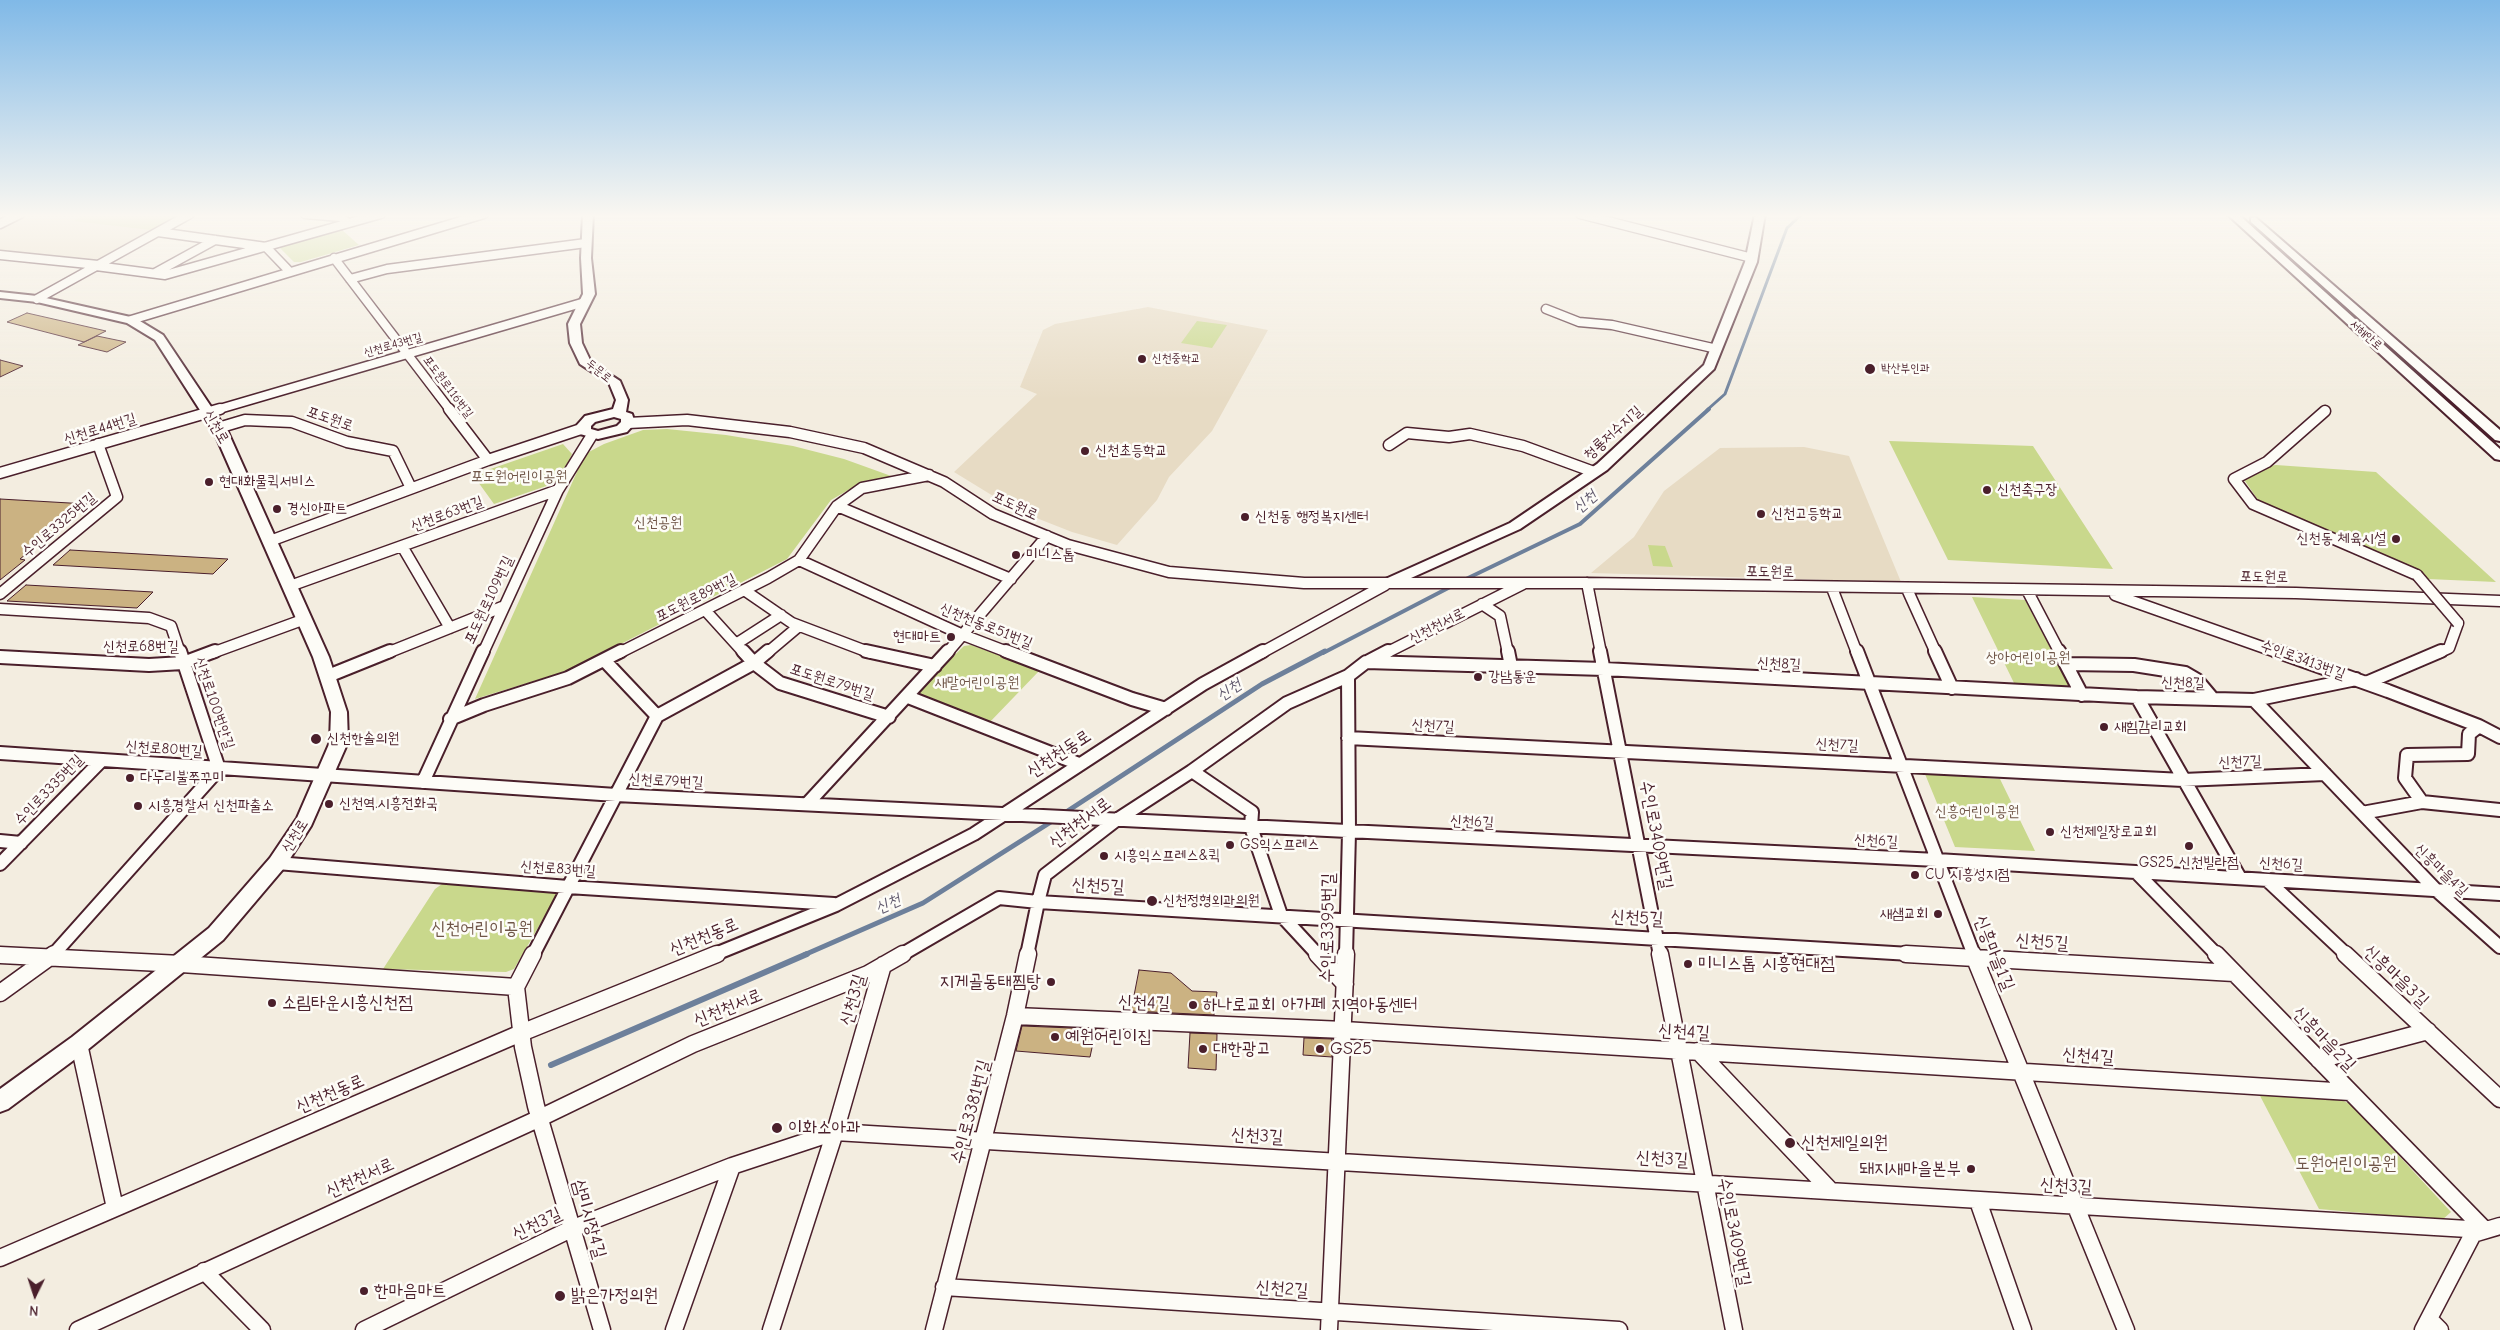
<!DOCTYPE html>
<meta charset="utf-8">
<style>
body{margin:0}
#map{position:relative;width:2500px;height:1330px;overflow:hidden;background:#f3ede0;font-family:"Comic Neue",sans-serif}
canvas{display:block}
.north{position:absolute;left:10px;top:1270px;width:50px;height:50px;-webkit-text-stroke:4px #fdfcf7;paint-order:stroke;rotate:184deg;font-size:14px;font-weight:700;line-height:20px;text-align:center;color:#4a1f2b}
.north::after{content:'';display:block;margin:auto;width:18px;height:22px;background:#4a1f2b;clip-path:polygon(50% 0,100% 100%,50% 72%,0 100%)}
</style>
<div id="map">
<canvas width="2500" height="1330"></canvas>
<div class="north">N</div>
</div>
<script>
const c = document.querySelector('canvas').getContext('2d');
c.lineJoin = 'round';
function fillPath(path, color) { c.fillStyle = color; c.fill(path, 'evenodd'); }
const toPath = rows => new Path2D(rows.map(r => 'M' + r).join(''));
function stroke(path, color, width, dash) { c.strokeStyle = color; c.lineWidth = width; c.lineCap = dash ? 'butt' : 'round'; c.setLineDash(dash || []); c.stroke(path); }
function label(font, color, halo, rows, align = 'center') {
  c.font = font + ' "Comic Neue","Poor Story",sans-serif'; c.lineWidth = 5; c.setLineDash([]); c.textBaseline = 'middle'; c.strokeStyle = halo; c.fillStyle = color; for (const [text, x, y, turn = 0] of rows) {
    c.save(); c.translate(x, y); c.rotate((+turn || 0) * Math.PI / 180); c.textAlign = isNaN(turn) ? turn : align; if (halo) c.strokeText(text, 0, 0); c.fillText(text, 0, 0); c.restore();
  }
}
fillPath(toPath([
 [28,214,182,214,100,259,89,261,0,250,0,229],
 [1148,307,1268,330,1212,431,1169,477,1157,500,1117,545,1072,532,1016,510,954,472,1037,394,1020,387,1043,330,1055,324],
 [1804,447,1849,456,1901,582,1591,573,1634,537,1664,491,1720,448]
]), '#e7dbc4');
fillPath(toPath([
 [87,214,180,214,151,230,73,221],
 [340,228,359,245,301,262,294,262,280,248,283,245],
 [1197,321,1227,325,1212,348,1181,343],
 [667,429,726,435,793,446,844,459,894,477,864,481,831,500,787,559,570,670,475,699,585,454,604,444,643,430],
 [1889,441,2033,446,2113,569,1948,560],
 [563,444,572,454,558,482,494,504,473,475],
 [2276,465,2376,472,2496,582,2428,579,2258,500,2243,478,2263,467],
 [1648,545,1665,546,1673,567,1653,566],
 [1972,597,2025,600,2071,686,2014,683],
 [971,645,1040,670,988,724,916,696,916,692,964,646],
 [1925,774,2000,779,2035,851,1955,847],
 [442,884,554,889,557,895,514,969,506,972,383,969,435,889],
 [2258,1092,2329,1094,2352,1105,2451,1212,2442,1220,2319,1209]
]), '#c9d88c');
stroke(toPath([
 [1707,410,1725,394,1787,228,1802,214]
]), '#6d809b', 3);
stroke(toPath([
 [1464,580,1580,524,1709,409],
 [1323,653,1452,586]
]), '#6d809b', 4);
stroke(toPath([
 [1063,814,1262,684,1325,651],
 [804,955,923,903,1054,820]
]), '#6d809b', 5);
stroke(toPath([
 [551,1065,807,954]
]), '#6d809b', 6);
const building = toPath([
 [27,313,106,331,84,342,7,322,27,313],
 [97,336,126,342,107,352,78,345,97,336],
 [0,360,23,366,0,377,0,360],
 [0,499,87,504,20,559,25,560,0,580,0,499],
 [70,550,228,559,213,574,53,565,70,550],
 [26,585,153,592,137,608,7,601,26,585],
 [1139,970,1171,973,1192,991,1217,992,1214,1015,1131,1011,1139,970],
 [1022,1026,1096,1029,1090,1057,1016,1051,1022,1026],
 [1190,1033,1217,1034,1216,1070,1188,1068,1190,1033],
 [1304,1038,1332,1039,1332,1057,1303,1055,1304,1038]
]);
fillPath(building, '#cbb282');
stroke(building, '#4a1f2b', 1);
const streetFar3 = toPath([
 [305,214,341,217,348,223],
 [1580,214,1752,258],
 [0,224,20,214],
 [158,232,266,247,289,271],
 [0,255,98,265],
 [334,258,450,410],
 [96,266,165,275,381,214],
 [155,273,215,240],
 [350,279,387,269,586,243],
 [37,299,190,214],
 [1546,309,1579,322,1612,325,1717,349],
 [131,320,484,214],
 [216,410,585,302]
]);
const streetFar2 = toPath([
 [449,409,488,460],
 [2325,411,2267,462,2234,479,2253,504,2417,575],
 [628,423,687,420,790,432,864,448,944,482,993,514,1068,545,1169,572,1304,583,1587,583,2296,593,2500,601],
 [218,428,245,420,292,422,347,442,393,451,411,488],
 [1389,445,1407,433,1449,437,1470,434,1523,446,1594,472],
 [0,473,220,409],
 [837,506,1011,579],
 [270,541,488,460,584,428],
 [402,546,450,628],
 [799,560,963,635,1010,653],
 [1587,583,1601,653],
 [290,586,558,490],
 [1832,588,1857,653],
 [1907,589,1936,653],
 [744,590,792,623,871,653],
 [2027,590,2060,653],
 [0,594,117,497,98,444],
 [2115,595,2279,653],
 [1482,604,1500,616,1508,653],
 [0,609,149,618,171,626,180,653],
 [705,610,744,653],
 [736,644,781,615],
 [212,653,305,619],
 [387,653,502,607],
 [483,653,558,490,592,435],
 [619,653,768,578,799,560,837,506,862,488,929,475],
 [767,653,799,626],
 [947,653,1047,536],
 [1261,653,1385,585],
 [1386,653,1523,584],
 [2438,653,2449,648,2458,623]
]);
const streetFar1 = toPath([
 [743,651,754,663,780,683,889,717],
 [866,651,935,666],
 [1006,651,1132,699,1166,709],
 [1508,651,1511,666],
 [1600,651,1660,955],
 [1857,651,1974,955],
 [1935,651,1952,688],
 [2059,651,2082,695],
 [2276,651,2388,691,2479,726,2500,737],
 [0,657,149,665,183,663,215,651],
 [1367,662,1388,651],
 [2067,664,2134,665,2185,673,2197,680,2213,699],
 [328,676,390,651],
 [2366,683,2441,651],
 [908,697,1079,764],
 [2137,697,2240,878],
 [2254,700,2435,889,2500,947],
 [657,716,754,663,768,651],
 [450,719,484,705,568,678,621,651],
 [1348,738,2183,780,2325,774],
 [0,753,616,795,1937,860,2500,894],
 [1192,771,1252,812,1251,827,1281,915,1318,955],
 [423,782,483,651],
 [2422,802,2500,810],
 [807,804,948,651],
 [2362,813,2422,802,2405,778,2407,755,2468,754,2469,734,2479,726],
 [0,841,21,843],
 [277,863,568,887,834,904],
 [0,864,101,761],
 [2137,873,2217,955],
 [2267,880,2347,955],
 [53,955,219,769,180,651],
 [533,955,657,716,605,661],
 [713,955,836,905,974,834,1203,684,1263,651],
 [901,955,999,898,1038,902,1045,875,1115,821,1192,771,1287,703,1348,676,1366,662,1604,669,2137,697,2254,700,2356,679],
 [1027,955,1038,902,1927,955],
 [1346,955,1349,832,1348,676]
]);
const street = toPath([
 [533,954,516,987,523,1047,536,1106,602,1330],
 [1317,954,1345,984],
 [1660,954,1734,1330],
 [1906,954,2234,973],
 [1973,954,2126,1330],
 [2216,954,2485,1230],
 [2345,954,2500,1099],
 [0,955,181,964,516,987],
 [0,993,54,954],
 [1015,1016,1344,1030,2350,1092],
 [79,1044,115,1208],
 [1698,1051,1831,1191],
 [2319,1060,2428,1031],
 [1978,1201,2023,1330],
 [0,1258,521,1033,717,954],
 [204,1271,262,1330],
 [944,1287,1619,1330],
 [2430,1320,2440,1330],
 [78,1330,540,1118,693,1044,868,974,903,954],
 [364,1330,571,1229,732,1166,835,1132,2485,1230],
 [674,1330,732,1166],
 [771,1330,835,1132,883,965],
 [934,1330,1015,1016,1028,954],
 [1329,1330,1346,954],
 [2423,1330,2473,1234,2500,1226]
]);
const secondary = toPath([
 [583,214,593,214,591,258,595,294,580,324,582,343,591,362,620,381,628,400,626,412,632,414,635,423,627,432,598,439,580,434,577,425,585,416,613,409,616,400,609,383,580,364,570,343,568,324,583,294,581,258,583,214],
 [614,417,621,419,621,422,617,426,598,431,591,429,591,426,595,422,614,417],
 [1755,214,1765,214,1757,262,1714,369,1607,470,1520,529,1391,587,1381,587,1378,584,1381,581,1510,523,1597,464,1704,365,1745,262,1755,214],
 [2227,214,2238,214,2500,449,2500,460,2495,459,2227,214],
 [2255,217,2500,430,2500,441,2495,440,2251,222,2251,218,2255,217],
 [0,292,37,296,135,318,163,335,228,432,329,657,347,712,348,742,311,826,284,868,223,940,86,1051,8,1109,0,1112,0,1089,72,1037,209,928,270,858,297,818,330,742,331,712,313,657,214,432,155,340,127,323,37,302,0,298,0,292]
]);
stroke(streetFar3, '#4a1f2b', 11);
stroke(streetFar2, '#4a1f2b', 13);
stroke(streetFar1, '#4a1f2b', 16);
stroke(street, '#4a1f2b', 19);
stroke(secondary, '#4a1f2b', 4);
stroke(streetFar3, '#fdfcf7', 8);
stroke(streetFar2, '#fdfcf7', 10);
stroke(streetFar1, '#fdfcf7', 12);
stroke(street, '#fdfcf7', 16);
fillPath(secondary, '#fdfcf7');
const streetBridge = toPath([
 [2417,575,2458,623]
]);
stroke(streetBridge, '#4a1f2b', 13, []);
stroke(streetBridge, '#fdfcf7', 10);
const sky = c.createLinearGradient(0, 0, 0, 400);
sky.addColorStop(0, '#80b9e7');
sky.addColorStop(0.54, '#faf7f1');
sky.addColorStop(1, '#faf7f100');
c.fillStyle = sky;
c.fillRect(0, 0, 2500, 400);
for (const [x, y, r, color] of [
 [1142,359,5,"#4a1f2b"],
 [1870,369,6,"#4a1f2b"],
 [1085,451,5,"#4a1f2b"],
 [209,482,5,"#4a1f2b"],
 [1987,490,5,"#4a1f2b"],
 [277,509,5,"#4a1f2b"],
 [1761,514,5,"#4a1f2b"],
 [1245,517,5,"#4a1f2b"],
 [2396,539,5,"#4a1f2b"],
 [1016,555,5,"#4a1f2b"],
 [951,637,5,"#4a1f2b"],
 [1478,677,5,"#4a1f2b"],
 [2104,727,5,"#4a1f2b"],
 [316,739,6,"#4a1f2b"],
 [130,778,5,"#4a1f2b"],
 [329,804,5,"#4a1f2b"],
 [138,806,5,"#4a1f2b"],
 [2050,832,5,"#4a1f2b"],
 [1230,845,5,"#4a1f2b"],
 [2189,846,5,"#4a1f2b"],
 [1104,856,5,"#4a1f2b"],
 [1915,875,5,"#4a1f2b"],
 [1152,901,6,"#4a1f2b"],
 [1938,914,5,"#4a1f2b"],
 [1688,964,5,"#4a1f2b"],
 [1051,982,5,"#4a1f2b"],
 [272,1003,5,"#4a1f2b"],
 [1193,1005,5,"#4a1f2b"],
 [1055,1037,5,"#4a1f2b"],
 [1203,1049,5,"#4a1f2b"],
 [1320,1049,5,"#4a1f2b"],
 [777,1128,6,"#4a1f2b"],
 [1790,1143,6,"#4a1f2b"],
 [1971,1169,5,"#4a1f2b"],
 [364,1291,5,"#4a1f2b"],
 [560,1296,6,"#4a1f2b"]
]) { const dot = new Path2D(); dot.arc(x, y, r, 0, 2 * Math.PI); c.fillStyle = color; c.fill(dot); stroke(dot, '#fdfcf7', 2); }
label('12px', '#4a1f2b', '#fdfcf7', [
 ["서해안로",2366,335,41],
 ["신천로43번길",393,345,-16],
 ["두문로",599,371,39],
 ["포도원로116번길",448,387,53]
]);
label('12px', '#4a1f2b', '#fdfcf7', [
 ["신천중학교",1152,359],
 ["박산부인과",1881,369]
], 'left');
label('15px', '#4a1f2b', '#fdfcf7', [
 ["포도원로",330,419,19],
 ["신천로",216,427,60],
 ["신천로44번길",100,429,-17],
 ["청룡저수지길",1613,433,-42],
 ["포도원로",1015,506,25],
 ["신천로63번길",447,514,-20],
 ["수인로3325번길",59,525,-40],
 ["포도원로",1770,572,1],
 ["포도원로",2264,577,1],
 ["포도원로89번길",696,598,-27],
 ["포도원로109번길",489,600,-65],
 ["신천천동로51번길",986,626,22],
 ["신천천서로",1437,626,-27],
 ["신천로68번길",141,647],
 ["수인로3413번길",2303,660,20],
 ["신천8길",1779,664,3],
 ["포도원로79번길",832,682,18],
 ["신천8길",2183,683,1],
 ["신천로100번안길",214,703,71],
 ["신천7길",1433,726,3],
 ["신천7길",1837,745,3],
 ["신천로80번길",164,749,4],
 ["신천7길",2240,762,-2],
 ["신천로79번길",666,781,3],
 ["수인로3335번길",49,790,-46],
 ["신천6길",1472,822,3],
 ["신천로",295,836,-58],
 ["신천6길",1876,841,3],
 ["신천6길",2281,864,3],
 ["신천로83번길",558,869,4],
 ["신흥마을4길",2441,870,44]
]);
label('15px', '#4a1f2b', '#fdfcf7', [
 ["신천초등학교",1095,451],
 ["현대화물퀵서비스",219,482],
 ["신천축구장",1997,490],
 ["경신아파트",287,509],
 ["신천고등학교",1771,514],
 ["신천동 행정복지센터",1255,517],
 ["신천동 체육시설",2386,539,"right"],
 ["미니스톱",1026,555],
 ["현대마트",941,637,"right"],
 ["강남통운",1488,677],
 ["새힘감리교회",2114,727],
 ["신천한솔의원",327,739],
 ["다누리불쭈꾸미",140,778],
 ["신천역.시흥전화국",339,804],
 ["시흥경찰서 신천파출소",148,806],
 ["신천제일장로교회",2060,832],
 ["GS익스프레스",1240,845],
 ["시흥익스프레스&퀵",1114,856],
 ["GS25 신천빌라점",2189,863,"center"],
 ["CU 시흥성지점",1925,875],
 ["신천정형외과의원",1163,901],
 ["새샘교회",1928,914,"right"]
], 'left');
label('15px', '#705648', '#fdfcf7', [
 ["포도원어린이공원",519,477],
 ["신천공원",658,523],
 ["상아어린이공원",2028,658],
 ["새말어린이공원",977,683],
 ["신흥어린이공원",1977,812]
]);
label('italic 16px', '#5f586c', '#fdfcf7', [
 ["신천",1585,502,-41],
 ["신천",1229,690,-33],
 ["신천",888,904,-24]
]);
label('18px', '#4a1f2b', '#fdfcf7', [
 ["신천천동로",1059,754,-33],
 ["신천천서로",1080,823,-37],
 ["수인로3409번길",1656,835,79],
 ["신천5길",1098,886,3],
 ["신천5길",1637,918,3],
 ["수인로3395번길",1328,928,-89],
 ["신천천동로",704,937,-22],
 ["신천5길",2042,942,4],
 ["신흥마을1길",1994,953,68],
 ["신흥마을3길",2396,976,43],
 ["신천3길",853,1000,-74],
 ["신천4길",1144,1003,2],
 ["신천천서로",728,1008,-22],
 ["신천4길",1684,1032,3],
 ["신흥마을2길",2324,1039,46],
 ["신천4길",2088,1056,4],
 ["신천천동로",330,1094,-23],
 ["수인로3381번길",971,1112,-75],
 ["신천3길",1257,1136,3],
 ["신천3길",1662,1159,3],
 ["신천천서로",360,1178,-24],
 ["신천3길",2066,1186,3],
 ["삼미시장4길",589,1219,74],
 ["신천3길",537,1224,-26],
 ["수인로3409번길",1734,1232,79],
 ["신천2길",1282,1289,4]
]);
label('18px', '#705648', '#fdfcf7', [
 ["신천어린이공원",482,929],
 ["도원어린이공원",2346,1164]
]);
label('18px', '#4a1f2b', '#fdfcf7', [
 ["미니스톱 시흥현대점",1698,964],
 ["지게골동태찜탕",1041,982,"right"],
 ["소림타운시흥신천점",282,1003],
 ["하나로교회 아가페 지역아동센터",1203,1005],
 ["예원어린이집",1065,1037],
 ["대한광고",1213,1049],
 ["GS25",1330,1049],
 ["이화소아과",788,1128],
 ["신천제일의원",1801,1143],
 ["돼지새마을본부",1961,1169,"right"],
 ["한마음마트",374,1291],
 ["밝은가정의원",571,1296]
], 'left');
</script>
